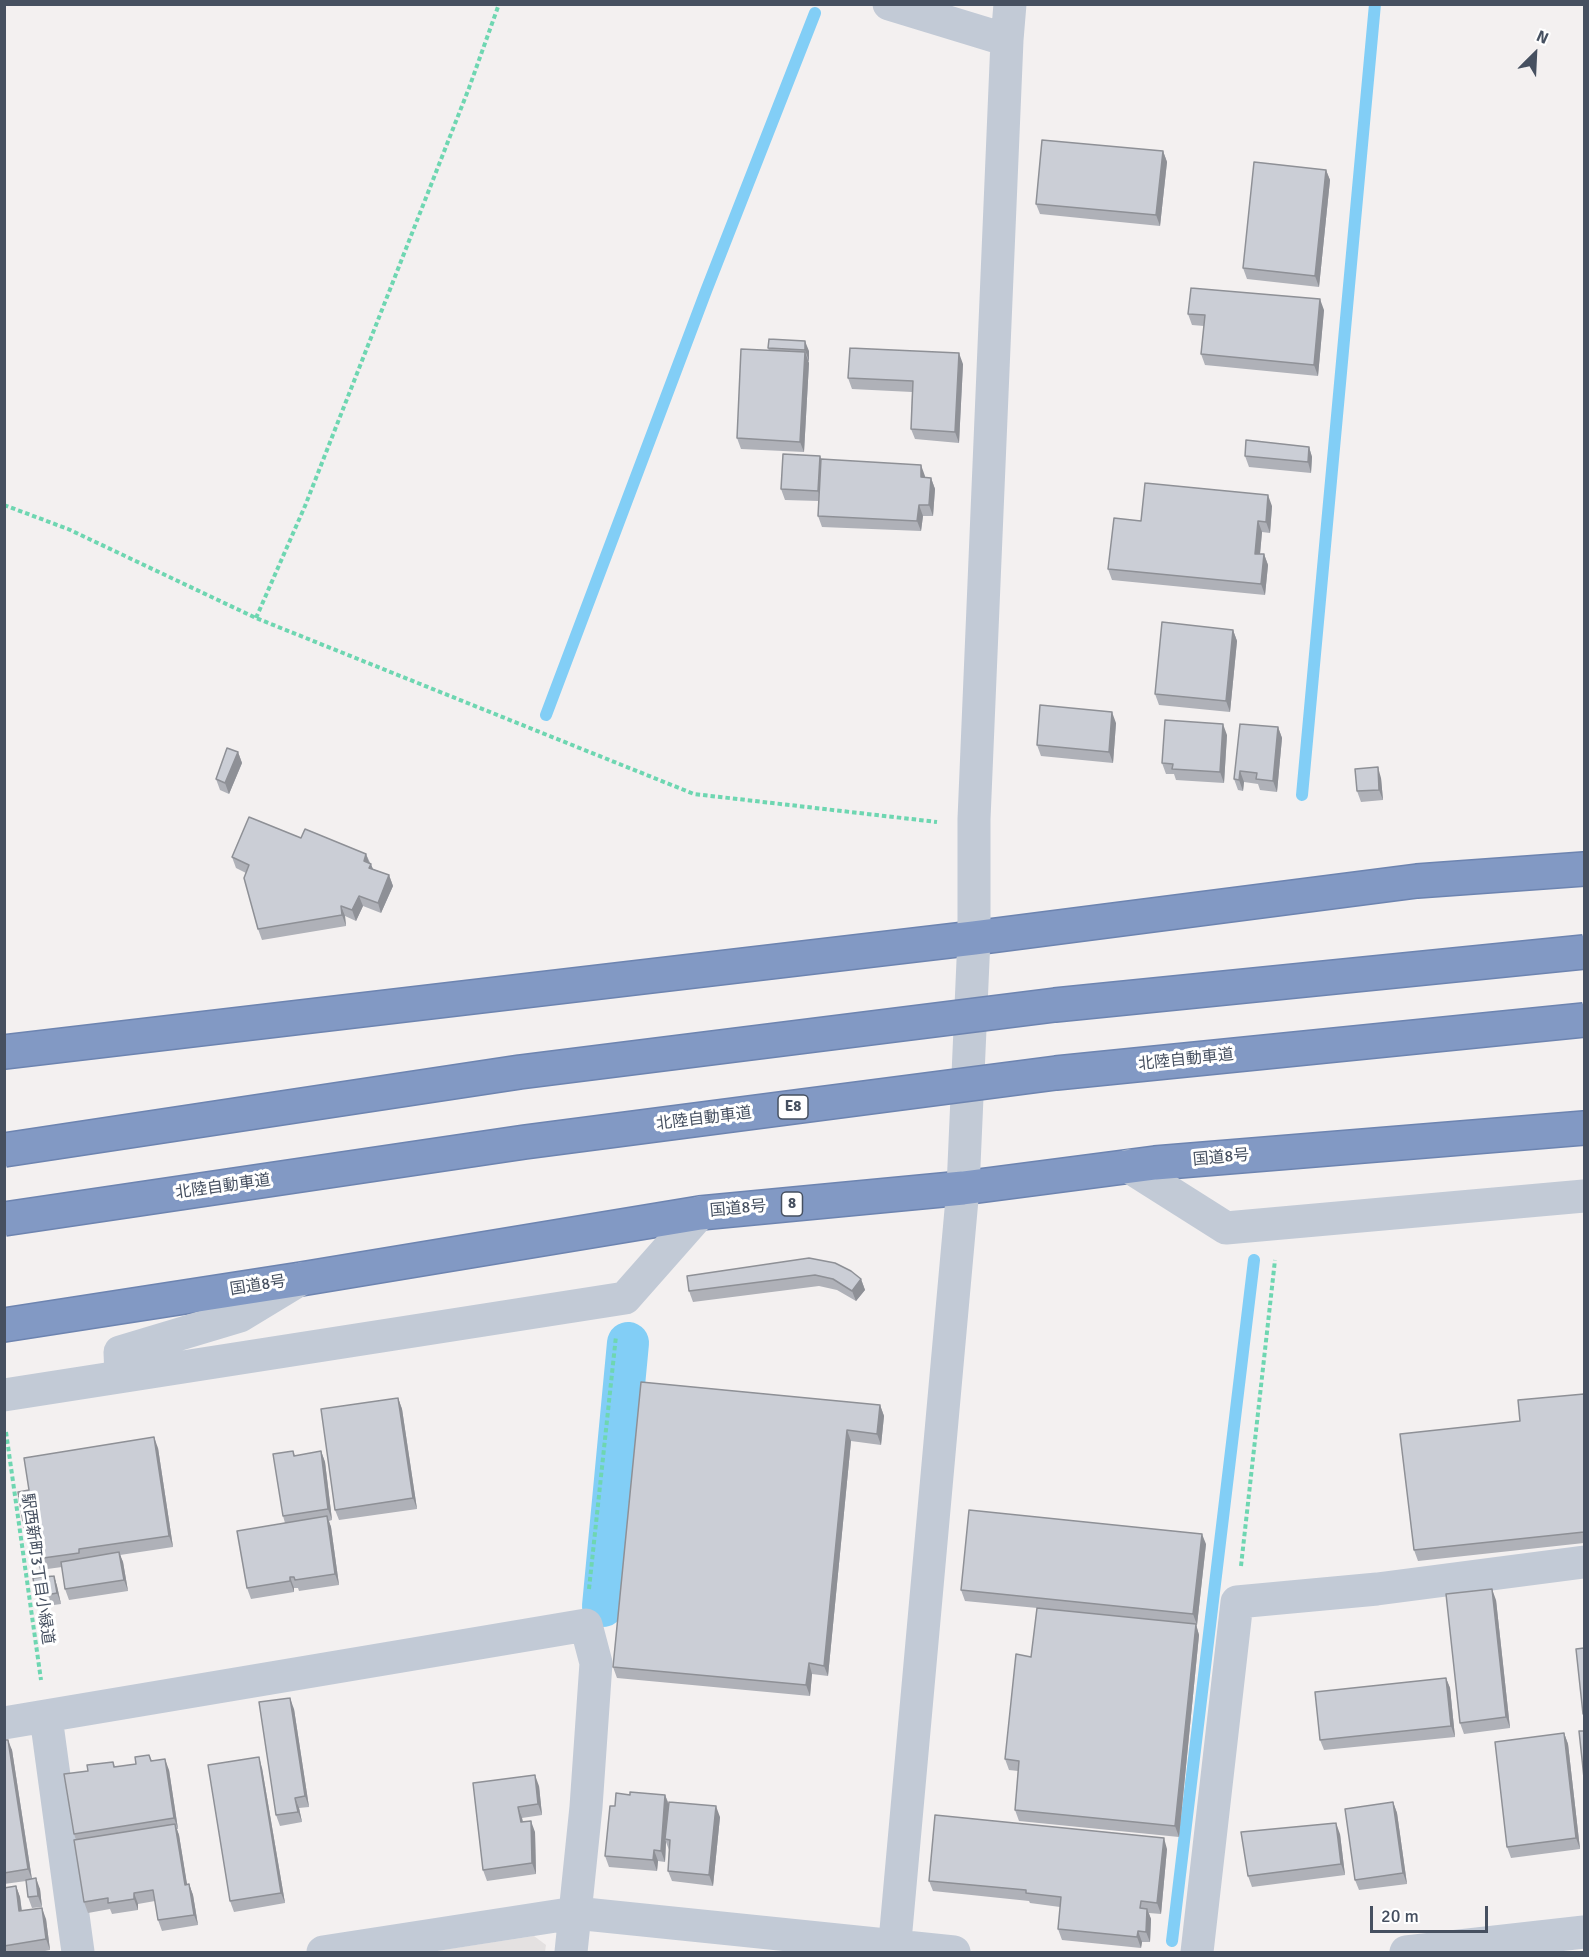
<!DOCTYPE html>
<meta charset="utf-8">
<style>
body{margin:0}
#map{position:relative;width:1589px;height:1957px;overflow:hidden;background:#f3f0f0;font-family:Signika,sans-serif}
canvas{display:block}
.frame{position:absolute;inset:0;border:6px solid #465060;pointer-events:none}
.north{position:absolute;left:1505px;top:24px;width:60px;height:60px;-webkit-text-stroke:4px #fff;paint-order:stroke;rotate:24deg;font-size:16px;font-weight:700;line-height:24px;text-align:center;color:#465060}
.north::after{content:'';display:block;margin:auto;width:21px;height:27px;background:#465060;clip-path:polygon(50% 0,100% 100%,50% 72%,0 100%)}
.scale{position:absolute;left:1370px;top:1906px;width:118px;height:27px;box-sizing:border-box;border:3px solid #465060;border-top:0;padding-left:8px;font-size:18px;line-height:21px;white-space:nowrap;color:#465060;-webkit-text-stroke:4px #fff;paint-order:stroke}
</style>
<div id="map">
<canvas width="1589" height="1957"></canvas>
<div class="frame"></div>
<div class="north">N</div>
<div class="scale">20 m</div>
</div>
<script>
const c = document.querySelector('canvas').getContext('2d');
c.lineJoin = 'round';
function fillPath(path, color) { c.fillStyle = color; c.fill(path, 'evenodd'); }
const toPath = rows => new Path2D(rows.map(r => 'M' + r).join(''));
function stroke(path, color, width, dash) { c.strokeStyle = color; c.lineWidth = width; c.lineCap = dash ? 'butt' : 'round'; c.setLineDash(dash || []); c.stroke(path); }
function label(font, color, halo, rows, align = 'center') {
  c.font = font + ' Signika,"Noto Sans JP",sans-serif'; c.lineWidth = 6; c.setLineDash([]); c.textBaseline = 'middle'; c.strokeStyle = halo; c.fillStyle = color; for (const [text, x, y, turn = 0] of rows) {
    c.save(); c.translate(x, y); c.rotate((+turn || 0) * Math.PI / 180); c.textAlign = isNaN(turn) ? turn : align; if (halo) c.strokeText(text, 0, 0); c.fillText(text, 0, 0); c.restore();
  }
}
fillPath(toPath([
 [534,1936,546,1945,545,1952,429,1952]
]), '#e4e1e1');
stroke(toPath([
 [546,715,706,291,815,13],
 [1302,795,1375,4],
 [1172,1941,1254,1260]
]), '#82cef6', 12);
stroke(toPath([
 [603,1606,628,1343]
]), '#82cef6', 42);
const highway = toPath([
 [4,1052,974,938,1417,881,1584,869],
 [4,1325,301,1279,700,1213,963,1188,1155,1163,1584,1128]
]);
stroke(highway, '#6d84b0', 36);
stroke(toPath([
 [4,505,68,529,256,618,694,794,937,822],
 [256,618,305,506,469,88,499,4],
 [6,1432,41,1680],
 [1241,1566,1275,1260],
 [589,1589,616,1336]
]), '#6ed6b1', 4, [4.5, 3]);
stroke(toPath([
 [889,4,1007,40,974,819,974,938,963,1188,894,1952],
 [1007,40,1010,4],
 [1128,1166,1226,1228,1584,1196],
 [121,1376,120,1352,240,1316,301,1279],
 [4,1395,625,1298,700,1213],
 [46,1717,78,1952],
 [4,1723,586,1625,596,1663,586,1807,571,1952],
 [323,1952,575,1913,954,1952],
 [1197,1952,1237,1602,1377,1589,1584,1562],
 [1406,1952,1584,1932]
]), '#c2cad6', 33);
stroke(highway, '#8299c4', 33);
const highwayBridge = toPath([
 [4,1150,520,1072,1055,1005,1584,952],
 [4,1219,525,1142,1056,1073,1584,1020]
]);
stroke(highwayBridge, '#6d84b0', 36, []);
stroke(highwayBridge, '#8299c4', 33);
fillPath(toPath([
 [1163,151,1167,162,1160,226,1040,214,1036,204],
 [1326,170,1330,180,1319,287,1247,279,1243,268],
 [1324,310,1318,376,1205,365,1201,354,1204,326,1192,325,1188,314],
 [769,339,809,351,809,361,808,361,809,363,804,452,741,449,737,438,769,351,768,348],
 [963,364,959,443,915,439,911,429,912,392,852,389,848,378],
 [1309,447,1312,457,1311,473,1249,467,1245,456],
 [821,459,925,476,925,477,931,478,935,489,933,516,923,516,921,531,822,527,818,516,819,501,785,500,781,489],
 [1272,506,1270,533,1262,532,1260,554,1264,554,1268,565,1265,595,1112,580,1108,569,1141,521],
 [1233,630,1237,641,1230,712,1159,705,1155,694],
 [1116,723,1113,763,1041,756,1037,745],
 [1278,727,1282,738,1277,792,1260,790,1258,784,1244,782,1243,791,1238,790,1234,779],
 [1227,735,1224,783,1176,780,1174,774,1166,774,1162,763],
 [238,752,242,763,229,794,220,790,216,779],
 [1381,778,1383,800,1361,802,1357,791],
 [301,838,366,854,373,869,389,875,393,886,381,913,363,906,356,921,345,916,346,926,262,940,258,929,246,873,236,868,232,857],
 [809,1258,861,1279,865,1290,856,1301,837,1290,819,1286,693,1302,689,1291],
 [641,1382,880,1405,884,1416,881,1445,851,1441,828,1676,812,1674,810,1696,617,1678,613,1667],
 [1584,1394,1584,1543,1418,1561,1414,1550,1520,1421],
 [398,1398,402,1409,417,1509,339,1520,335,1510],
 [158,1448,173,1547,120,1555,123,1562,128,1591,69,1600,65,1589,62,1567,40,1570,36,1559,34,1543,29,1544,25,1533,29,1490],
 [293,1451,295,1456,321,1451,325,1462,332,1520,329,1521,331,1527,339,1585,299,1591,298,1588,294,1588,294,1592,251,1599,247,1588,285,1523,283,1516],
 [1206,1544,1197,1625,1196,1625,1199,1635,1179,1837,1019,1821,1015,1810,1018,1771,1009,1770,1005,1759,1031,1657,1037,1608,965,1601,961,1590],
 [54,1576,57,1586,61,1604,40,1607,36,1597],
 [1496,1600,1510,1728,1464,1734,1460,1723],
 [1446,1678,1450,1688,1455,1737,1324,1750,1320,1740],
 [294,1709,309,1807,299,1808,302,1822,280,1826,276,1815],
 [1564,1733,1568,1744,1580,1849,1511,1858,1507,1847],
 [4,1740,12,1750,32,1879,40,1889,42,1907,32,1908,28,1897,26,1881,4,1884],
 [149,1755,152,1761,169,1770,178,1829,177,1829,179,1835,187,1885,189,1884,193,1895,198,1925,162,1931,158,1920,155,1901,138,1904,138,1910,112,1914,110,1909,88,1913,84,1902,76,1840,74,1834,113,1762,115,1767,136,1764],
 [262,1768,285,1903,234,1912,230,1901],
 [473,1783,539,1786,542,1815,522,1818,523,1822,535,1832,536,1874,487,1881,483,1870],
 [630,1795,665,1795,669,1804,720,1817,713,1886,672,1881,668,1871,669,1850,666,1842,665,1862,658,1861,657,1871,609,1867,605,1856],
 [1393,1802,1397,1813,1407,1884,1359,1890,1355,1880],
 [1340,1834,1345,1875,1252,1887,1248,1876],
 [1167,1849,1161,1914,1149,1913,1151,1919,1150,1942,1142,1942,1141,1948,1062,1940,1058,1929,1060,1907,1030,1903,1029,1901,933,1891,929,1881],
 [16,1886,20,1897,22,1911,46,1919,50,1950,35,1953,4,1953,4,1888]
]), '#afb1b8');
fillPath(toPath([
 [1163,151,1167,162,1160,226,1156,215],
 [1326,170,1330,180,1319,287,1315,276],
 [1320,299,1324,310,1318,376,1314,365],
 [805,341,809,351,809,361,805,350],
 [805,352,809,363,804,452,800,442],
 [959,353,963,364,959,443,955,432],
 [1309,447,1312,457,1311,473,1308,462],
 [820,456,824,466,822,502,818,491],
 [921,465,925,476,925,488,921,477],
 [931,478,935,489,933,516,929,505],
 [1268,495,1272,506,1270,533,1266,522],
 [919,505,923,516,921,531,917,521],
 [1258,521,1262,532,1259,565,1255,554],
 [1264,554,1268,565,1265,595,1261,584],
 [1233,630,1237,641,1230,712,1226,701],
 [1112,712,1116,723,1113,763,1109,752],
 [1223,724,1227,735,1224,783,1220,772],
 [1278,727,1282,738,1277,792,1273,781],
 [238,752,242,763,229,794,225,783],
 [1378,767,1381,778,1383,800,1379,790],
 [1240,771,1244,782,1243,791,1239,780],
 [366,854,370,865,371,864,375,875,364,861],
 [389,875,393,886,381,913,378,903],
 [359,896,363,906,356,921,352,910],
 [341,906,345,916,346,926,342,915],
 [861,1279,865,1290,856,1301,852,1291],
 [398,1398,402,1409,417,1509,413,1498],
 [880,1405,884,1416,881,1445,877,1434],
 [847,1430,851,1441,828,1676,824,1666],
 [154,1437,158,1448,173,1547,169,1536],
 [321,1451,325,1462,332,1520,328,1509],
 [327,1516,331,1527,339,1585,335,1574],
 [1202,1534,1206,1544,1197,1625,1193,1614],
 [119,1552,123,1562,128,1591,124,1580],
 [54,1576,57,1586,61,1604,57,1593],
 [290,1577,294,1588,294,1592,290,1581],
 [1492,1589,1496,1600,1510,1728,1506,1717],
 [1196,1624,1199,1635,1179,1837,1175,1826],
 [809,1663,812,1674,810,1696,806,1685],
 [1446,1678,1450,1688,1455,1737,1451,1726],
 [290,1698,294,1709,309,1807,305,1796],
 [1564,1733,1568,1744,1580,1849,1576,1838],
 [8,1740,12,1750,32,1880,28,1869],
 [259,1757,262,1768,285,1903,281,1893],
 [165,1759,169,1770,178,1829,174,1818],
 [535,1775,539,1786,542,1815,538,1804],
 [665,1795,669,1806,665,1839,666,1842,665,1862,661,1851],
 [295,1798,299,1808,302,1822,298,1812],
 [1393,1802,1397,1813,1407,1884,1403,1873],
 [716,1806,720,1817,713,1886,709,1875],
 [518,1807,522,1818,525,1833,521,1822],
 [531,1821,535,1832,536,1874,532,1863],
 [1336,1823,1340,1834,1345,1875,1341,1864],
 [175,1824,179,1835,189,1896,185,1885],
 [1164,1838,1167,1849,1161,1914,1157,1903],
 [654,1850,658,1861,657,1871,653,1860],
 [36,1878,40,1889,42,1907,38,1896],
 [189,1884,193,1895,198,1925,194,1915],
 [16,1886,20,1897,23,1922,19,1911],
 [134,1893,138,1904,138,1910,134,1899],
 [42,1908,46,1919,50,1950,46,1939],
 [1147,1909,1151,1919,1150,1942,1146,1932],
 [1138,1931,1142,1942,1141,1948,1137,1937]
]), '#8e9096');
const building = toPath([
 [1042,140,1163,151,1156,215,1036,204,1042,140],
 [1254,162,1326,170,1315,276,1243,268,1254,162],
 [1191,288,1320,299,1314,365,1201,354,1205,315,1188,314,1191,288],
 [769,339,805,341,805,350,768,348,769,339],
 [850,348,959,353,955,432,911,429,913,381,848,378,850,348],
 [741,349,805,352,800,442,737,438,741,349],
 [1246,440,1309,447,1308,462,1245,456,1246,440],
 [783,454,820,456,818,491,781,489,783,454],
 [821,459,921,465,921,477,931,478,929,505,919,505,917,521,818,516,821,459],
 [1145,483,1268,495,1266,522,1258,521,1255,554,1264,554,1261,584,1108,569,1114,518,1141,521,1145,483],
 [1162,622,1233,630,1226,701,1155,694,1162,622],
 [1040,705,1112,712,1109,752,1037,745,1040,705],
 [1165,720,1223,724,1220,772,1172,769,1173,764,1162,763,1165,720],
 [1240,724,1278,727,1273,781,1256,779,1257,773,1240,771,1239,780,1234,779,1240,724],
 [227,748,238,752,225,783,216,779,227,748],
 [1378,767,1379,790,1357,791,1355,769,1378,767],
 [249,817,301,838,305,829,366,854,364,861,371,864,369,868,389,875,378,903,359,896,352,910,341,906,342,915,258,929,244,878,249,865,232,857,249,817],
 [809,1258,835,1263,851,1271,861,1279,852,1291,833,1279,815,1275,689,1291,687,1276,809,1258],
 [641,1382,880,1405,877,1434,847,1430,824,1666,809,1663,806,1685,613,1667,641,1382],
 [1584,1394,1584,1532,1414,1550,1400,1434,1520,1421,1518,1400,1584,1394],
 [398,1398,413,1498,335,1510,321,1409,398,1398],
 [154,1437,169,1536,79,1549,79,1553,36,1559,32,1531,25,1533,18,1492,29,1490,24,1458,154,1437],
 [293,1451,294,1456,321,1451,328,1509,283,1516,273,1454,293,1451],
 [969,1510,1202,1534,1193,1614,961,1590,969,1510],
 [327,1516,335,1574,295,1580,294,1577,290,1577,290,1581,247,1588,237,1531,327,1516],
 [119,1552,124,1580,65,1589,61,1562,119,1552],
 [54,1576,57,1593,36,1597,33,1578,54,1576],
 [1492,1589,1506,1717,1460,1723,1446,1594,1492,1589],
 [1037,1608,1196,1624,1175,1826,1015,1810,1019,1761,1005,1759,1016,1654,1031,1657,1037,1608],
 [1584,1648,1584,1714,1583,1714,1576,1649,1584,1648],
 [1446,1678,1451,1726,1320,1740,1315,1692,1446,1678],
 [290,1698,305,1796,295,1798,298,1812,276,1815,259,1702,290,1698],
 [1579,1731,1584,1731,1584,1778,1579,1731],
 [1564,1733,1576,1838,1507,1847,1495,1742,1564,1733],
 [4,1740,8,1740,28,1869,4,1873,4,1740],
 [149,1755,151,1761,165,1759,174,1818,74,1834,64,1774,88,1771,87,1765,113,1762,114,1767,136,1764,135,1757,149,1755],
 [259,1757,281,1893,230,1901,208,1765,259,1757],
 [535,1775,538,1804,518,1807,521,1822,531,1821,532,1863,483,1870,473,1783,535,1775],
 [630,1792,665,1795,661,1851,654,1850,653,1860,605,1856,610,1806,615,1806,616,1793,630,1795,630,1792],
 [669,1802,716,1806,709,1875,668,1871,670,1840,665,1839,669,1802],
 [1393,1802,1403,1873,1355,1880,1345,1809,1393,1802],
 [935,1815,1164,1838,1157,1903,1141,1901,1140,1908,1147,1909,1146,1932,1138,1931,1137,1937,1058,1929,1061,1897,1026,1893,1026,1890,929,1881,935,1815],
 [1336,1823,1341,1864,1248,1876,1241,1832,1336,1823],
 [175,1824,185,1885,189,1884,194,1915,158,1920,153,1890,134,1893,134,1899,108,1903,108,1898,84,1902,74,1840,175,1824],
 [36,1878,38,1896,28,1897,26,1880,36,1878],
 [16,1886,19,1911,42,1908,46,1939,4,1946,4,1888,16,1886]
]);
fillPath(building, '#cbced6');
stroke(building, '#8e9096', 1.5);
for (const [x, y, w] of [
 [793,1107,30],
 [792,1204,21]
]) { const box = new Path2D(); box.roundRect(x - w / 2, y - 12, w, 24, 4.5); c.fillStyle = '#fff'; c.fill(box); stroke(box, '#465060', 1.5); }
label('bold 15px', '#465060', null, [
 ["E8",793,1107],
 ["8",792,1204]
]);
label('16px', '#465060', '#fff', [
 ["北陸自動車道",1186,1060,-6],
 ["北陸自動車道",704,1119,-7],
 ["国道8号",1221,1158,-5],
 ["北陸自動車道",223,1187,-8],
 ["国道8号",738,1209,-5],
 ["国道8号",258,1286,-9],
 ["駅西新町3丁目小緑道",37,1569,82]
]);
</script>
